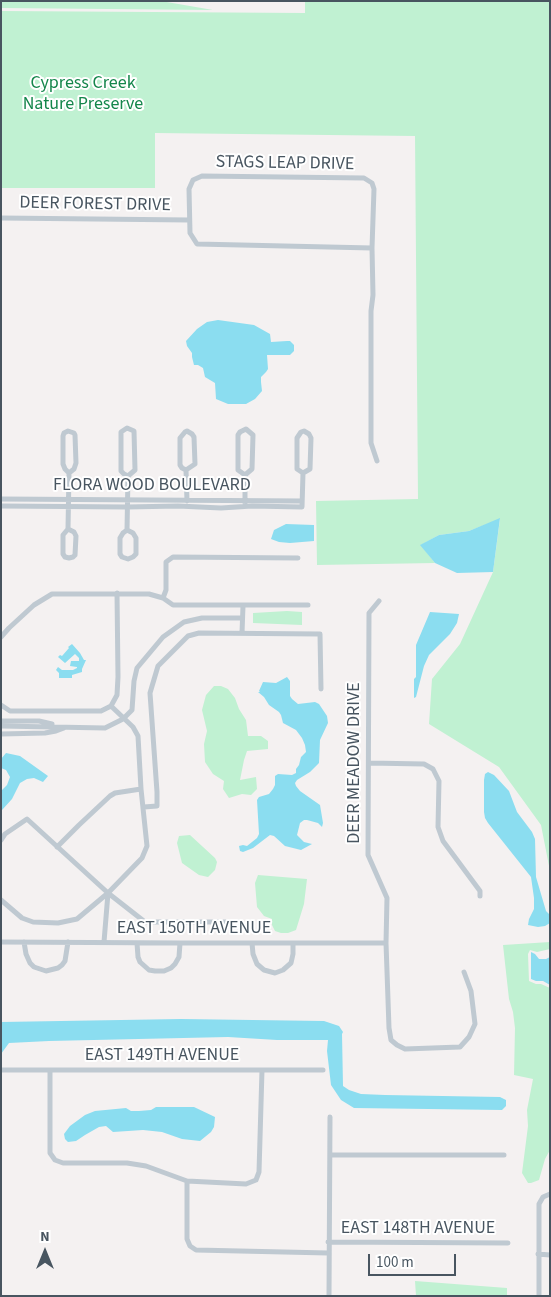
<!DOCTYPE html>
<style>
body{margin:0}
#map{position:relative;width:551px;height:1297px;overflow:hidden;background:#f4f1f1;font-family:"Source Sans 3",sans-serif}
canvas{display:block}
.frame{position:absolute;inset:0;border:2px solid #485560;pointer-events:none}
.north{position:absolute;left:20px;top:1227px;width:50px;height:50px;-webkit-text-stroke:4px #fff;paint-order:stroke;rotate:0deg;font-size:14px;font-weight:700;line-height:20px;text-align:center;color:#485560}
.north::after{content:'';display:block;margin:auto;width:18px;height:22px;background:#485560;clip-path:polygon(50% 0,100% 100%,50% 72%,0 100%)}
.scale{position:absolute;left:368px;top:1254px;width:88px;height:22px;box-sizing:border-box;border:2px solid #485560;border-top:0;padding-left:6px;font-size:15px;line-height:18px;white-space:nowrap;color:#485560;-webkit-text-stroke:4px #fff;paint-order:stroke}
</style>
<div id="map">
<canvas width="551" height="1297"></canvas>
<div class="frame"></div>
<div class="north">N</div>
<div class="scale">100 m</div>
</div>
<script>
const c = document.querySelector('canvas').getContext('2d');
c.lineJoin = 'round';
function fillPath(path, color) { c.fillStyle = color; c.fill(path, 'evenodd'); }
const toPath = rows => new Path2D(rows.map(r => 'M' + r).join(''));
function stroke(path, color, width, dash) { c.strokeStyle = color; c.lineWidth = width; c.lineCap = dash ? 'butt' : 'round'; c.setLineDash(dash || []); c.stroke(path); }
function label(font, color, halo, rows, align = 'center') {
  c.font = font + ' "Source Sans 3",sans-serif'; c.lineWidth = 4; c.setLineDash([]); c.textBaseline = 'middle'; c.strokeStyle = halo; c.fillStyle = color; for (const [text, x, y, turn = 0] of rows) {
    c.save(); c.translate(x, y); c.rotate((+turn || 0) * Math.PI / 180); c.textAlign = isNaN(turn) ? turn : align; if (halo) c.strokeText(text, 0, 0); c.fillText(text, 0, 0); c.restore();
  }
}
fillPath(toPath([
 [1,1,161,1,213,10,1,8],
 [305,1,550,1,550,871,541,825,499,767,429,724,432,679,460,644,493,572,500,519,469,531,439,535,421,545,435,563,317,565,316,501,418,499,415,136,155,133,155,188,1,188,1,11,305,13],
 [287,611,302,612,302,625,253,623,253,613],
 [214,686,221,686,228,689,235,698,239,709,246,720,248,736,261,736,268,741,268,749,247,751,244,760,240,780,256,777,257,789,251,795,242,794,229,798,223,789,224,781,213,774,205,762,204,744,207,731,202,710,206,695],
 [190,835,215,858,217,862,215,870,208,877,199,875,182,863,177,843,179,836],
 [258,875,307,879,304,904,296,930,288,933,281,933,275,931,272,925,272,919,264,916,257,907,255,883],
 [550,942,550,949,537,952,530,950,528,954,529,981,536,984,541,984,550,988,550,1150,545,1159,539,1180,531,1183,528,1183,522,1173,528,1126,527,1110,533,1079,514,1075,515,1028,513,1012,509,999,503,945],
 [415,1281,507,1288,507,1296,416,1296]
]), '#c0f1d2');
fillPath(toPath([
 [218,320,254,325,270,334,271,342,287,341,290,341,294,345,294,351,290,355,267,355,268,369,266,372,261,377,261,382,262,391,255,399,246,404,228,404,216,399,215,383,205,377,203,368,198,365,194,365,192,357,192,353,187,346,186,341,197,329,207,322],
 [500,518,493,572,457,573,435,563,420,545,439,535,469,531],
 [286,524,314,525,314,541,290,543,279,542,271,539,274,530],
 [430,612,459,614,457,623,450,634,429,655,424,666,416,697,414,698,414,679,416,677,416,645],
 [72,644,80,653,84,660,86,660,82,669,82,672,72,675,72,678,59,678,59,673,56,670,58,667,62,670,73,670,77,668,77,667,70,666,71,661,79,661,79,658,75,654,65,663,58,657,60,655,62,656,69,648,68,647],
 [287,677,290,681,290,696,292,699,298,704,315,702,319,704,327,716,328,723,320,740,319,763,310,772,297,780,295,783,296,786,300,791,320,805,323,823,322,827,318,823,307,820,304,820,300,823,297,835,304,842,312,844,301,850,285,846,274,836,270,835,253,848,243,852,240,851,239,846,243,845,247,846,257,838,259,834,257,800,259,797,269,794,273,789,275,785,275,776,278,774,292,775,296,773,296,769,299,765,301,757,306,752,305,745,302,738,296,730,283,723,281,715,279,712,269,705,264,697,258,692,260,692,259,691,263,682,276,683],
 [6,753,20,756,48,776,43,782,34,778,27,779,20,783,12,799,2,810,1,791,7,785,10,777,6,770,1,768,1,759],
 [488,772,494,775,509,791,517,812,532,832,535,839,536,877,546,911,550,915,550,923,545,926,538,927,528,925,529,919,534,909,534,898,531,877,488,823,485,818,484,812,484,780,485,774],
 [531,952,535,954,539,959,546,959,550,957,550,985,543,981,536,981,531,979],
 [181,1019,324,1021,339,1026,343,1032,342,1034,343,1086,349,1090,361,1094,385,1095,500,1097,506,1100,506,1106,502,1110,354,1108,341,1100,331,1085,327,1051,328,1040,277,1040,228,1037,49,1041,9,1043,1,1054,1,1022],
 [156,1107,194,1107,215,1117,214,1127,211,1132,200,1141,182,1139,162,1132,143,1130,113,1132,106,1126,99,1127,85,1135,76,1141,68,1142,65,1139,64,1134,70,1126,85,1115,95,1111,126,1108,131,1111,139,1111,151,1110]
]), '#8bddf0');
stroke(toPath([
 [1,218,189,220],
 [372,248,197,244,190,233,189,189,193,180,202,176,364,178,372,183,374,189,372,248,373,295,371,311,371,443,377,461],
 [186,470,195,464,194,437,192,434,187,431,185,432,180,438,180,465,182,468,186,470,187,501],
 [245,475,252,469,253,435,246,429,240,432,238,435,238,470,245,475,245,503],
 [1,499,302,501],
 [1,506,127,507,178,506,221,508,252,506,302,507,303,473,297,469,297,438,301,432,304,431,309,434,311,438,310,469,303,473],
 [68,529,74,532,76,536,75,555,73,557,69,558,65,557,63,554,63,535,68,529,69,473,65,469,63,464,63,436,64,433,68,431,74,433,75,435,76,463,74,469,69,473],
 [127,530,133,533,136,538,136,554,133,557,128,559,122,557,120,554,120,538,123,533,127,530,128,476,124,474,121,471,121,432,127,428,134,431,135,470,128,476],
 [163,598,166,590,166,562,173,557,298,558],
 [379,601,369,613,368,855,387,898,386,943,389,1028,391,1040,397,1045,405,1049,460,1047,469,1037,475,1024,471,991,464,972],
 [242,633,243,606],
 [1,637,9,628,34,605,52,594,149,594,163,598,173,605,308,605],
 [1,705,10,711,101,711,111,706,133,727,138,736,141,789,147,846,142,858,108,893,104,942],
 [111,706,117,695,118,677,117,593],
 [1,721,39,721,52,724],
 [1,726,105,728,123,719,132,710,134,681,137,668,163,637,184,622,202,618,242,618],
 [1,734,45,733,56,731,64,728],
 [369,763,424,764,433,769,439,781,438,827,443,841,480,891,480,896],
 [144,807,157,806,157,792,150,693,158,666,188,636,199,633,320,634,321,689],
 [1,840,5,834,27,819,108,893,145,922,239,922],
 [57,847,79,825,110,796,115,793,141,789],
 [1,900,22,918,33,922,58,923,77,919,108,893],
 [1,942,180,943,386,943],
 [24,942,26,954,30,963,34,967,46,971,58,968,62,965,65,961,68,942],
 [137,943,138,957,140,962,149,970,155,971,164,971,171,968,175,964,179,957,180,943],
 [252,943,253,954,257,964,264,970,275,973,283,970,291,963,293,954,293,943],
 [1,1070,323,1070],
 [50,1070,50,1153,55,1160,63,1163,127,1163,146,1166,187,1181,246,1184,256,1180,259,1172,262,1070],
 [330,1155,504,1155],
 [187,1181,187,1239,190,1246,196,1250,328,1253],
 [328,1242,508,1243],
 [538,1254,550,1255],
 [329,1296,330,1117],
 [539,1296,539,1204,543,1197,550,1194]
]), '#bfc9d1', 5);
label('18px', '#14864b', '#fff', [
 ["Cypress Creek",83,84],
 ["Nature Preserve",83,105]
]);
label('18px', '#485560', '#fff', [
 ["STAGS LEAP DRIVE",285,164,1],
 ["DEER FOREST DRIVE",95,205,1],
 ["FLORA WOOD BOULEVARD",152,486],
 ["DEER MEADOW DRIVE",355,763,-90],
 ["EAST 150TH AVENUE",194,929],
 ["EAST 149TH AVENUE",162,1056],
 ["EAST 148TH AVENUE",418,1229]
]);
</script>
